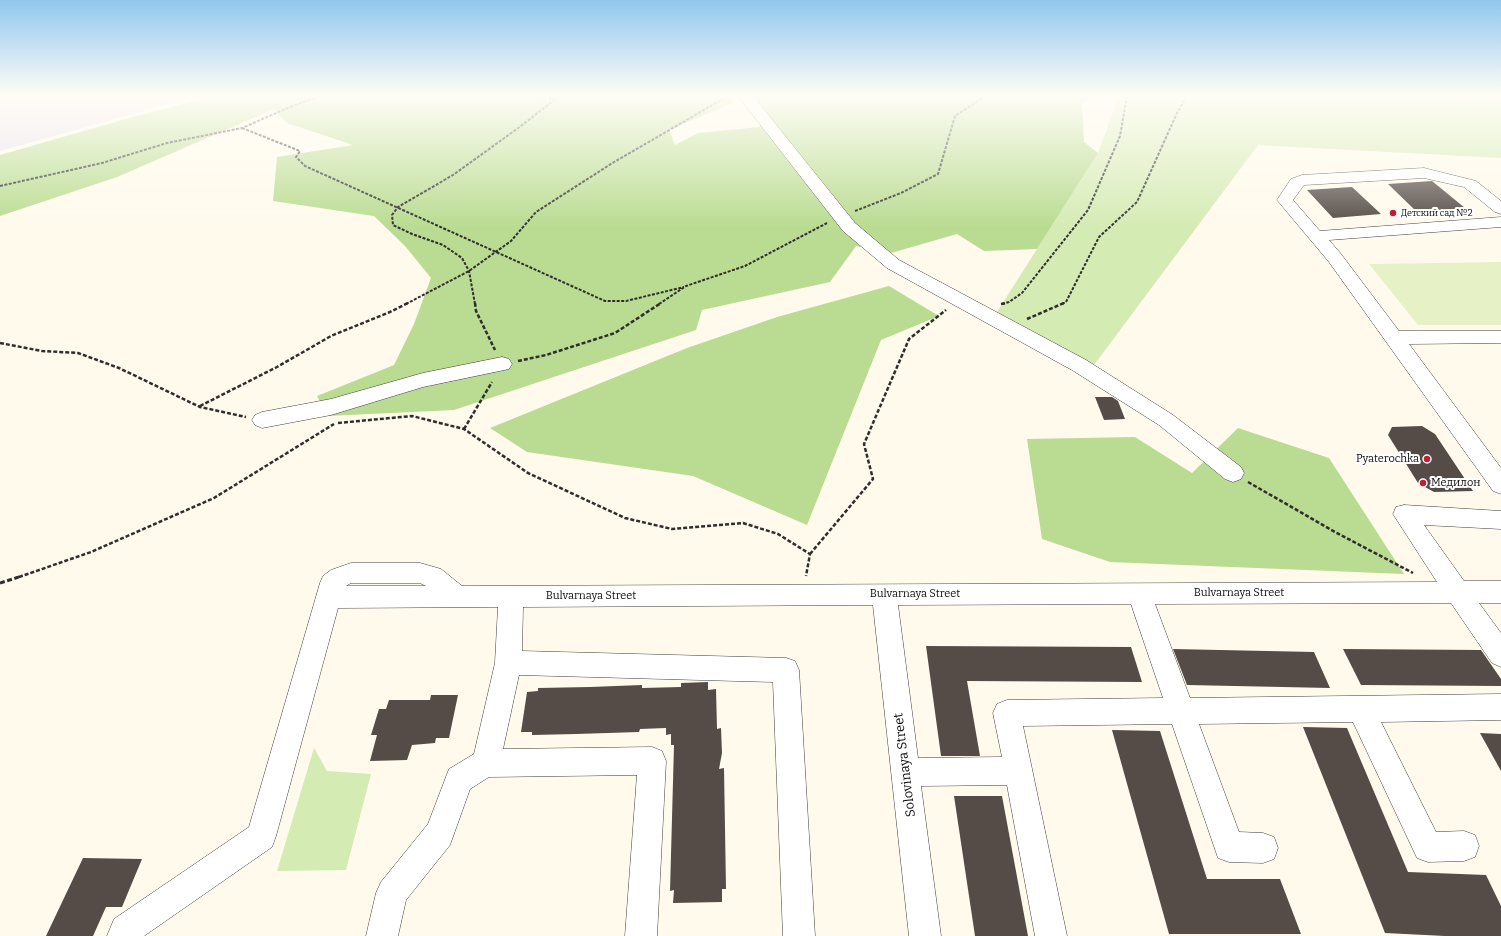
<!DOCTYPE html>
<meta charset="utf-8">
<style>
body{margin:0}
canvas{display:block;background:#fffaec}
</style>
<canvas width="1501" height="936"></canvas>
<script>
const c = document.querySelector('canvas').getContext('2d');
c.lineJoin = 'round';
function fillPath(path, color) { c.fillStyle = color; c.fill(path, 'evenodd'); }
const toPath = rows => new Path2D(rows.map(r => 'M' + r).join(''));
function stroke(path, color, width, dash) { c.strokeStyle = color; c.lineWidth = width; c.lineCap = dash ? 'butt' : 'round'; c.setLineDash(dash || []); c.stroke(path); }
function label(font, color, halo, rows, align = 'center') {
  c.font = font + ' Bitter,serif'; c.lineWidth = 4; c.setLineDash([]); c.textBaseline = 'middle'; c.strokeStyle = halo; c.fillStyle = color; for (const [text, x, y, turn = 0] of rows) {
    c.save(); c.translate(x, y); c.rotate((+turn || 0) * Math.PI / 180); c.textAlign = isNaN(turn) ? turn : align; if (halo) c.strokeText(text, 0, 0); c.fillText(text, 0, 0); c.restore();
  }
}
fillPath(toPath([
 [0,96,197,96,0,151]
]), '#e9e0ec');
fillPath(toPath([
 [1119,96,1501,96,1501,158,1258,145,1094,365,997,312,1098,153],
 [314,748,327,771,371,774,346,870,277,871]
]), '#d5ebb4');
fillPath(toPath([
 [214,96,730,96,733,103,669,130,675,145,698,133,760,127,759,103,755,96,1094,96,1082,104,1084,142,1098,153,1037,249,984,251,957,234,891,253,856,246,830,282,702,310,696,330,454,410,328,416,317,396,394,365,414,324,431,278,405,246,374,216,273,201,277,157,353,145,287,123,274,109,117,177,0,216,0,155,122,120],
 [889,286,939,316,881,340,807,525,693,476,527,452,490,428,687,348,777,317],
 [1238,428,1329,458,1404,574,1110,562,1042,539,1027,439,1135,437,1192,473]
]), '#badc92');
fillPath(toPath([
 [1443,96,1501,96,1501,98,1460,101],
 [1501,262,1501,325,1418,325,1369,264]
]), '#e6f2c6');
fillPath(toPath([
 [1432,181,1465,208,1417,212,1388,184],
 [1352,187,1381,214,1333,218,1307,190],
 [1095,397,1112,397,1118,401,1125,419,1104,420],
 [1422,426,1435,434,1473,491,1434,492,1418,483,1388,435,1392,427],
 [926,646,1131,647,1142,682,967,681,980,756,941,756],
 [1173,649,1314,652,1330,688,1187,685],
 [1343,649,1481,650,1501,679,1501,686,1361,685],
 [708,682,708,690,716,689,717,729,721,728,722,753,719,769,724,768,726,889,722,889,722,902,673,903,674,890,670,891,674,745,671,745,671,734,666,735,666,728,640,729,639,732,576,734,532,735,532,732,521,732,527,692,538,691,538,688,590,687,642,685,642,688,681,687,681,683],
 [431,695,458,695,449,738,436,738,435,743,412,745,407,760,370,761,377,735,371,735,379,709,386,709,389,700,430,700],
 [1303,727,1347,728,1408,872,1486,875,1501,906,1501,936,1445,936,1385,933],
 [1112,730,1160,731,1207,879,1280,879,1301,934,1169,934],
 [1480,733,1501,734,1501,771],
 [954,796,1002,796,1028,936,975,936],
 [83,858,142,859,122,907,106,907,93,936,46,936]
]), '#554c48');
const minor = toPath([
 [738,96,753,96,855,223,899,260,1086,360,1173,415,1241,467,1244,473,1241,479,1233,482,1225,479,1159,425,1072,370,887,268,843,231,738,96],
 [1424,168,1476,181,1501,201,1501,214,1495,212,1464,187,1424,178,1304,185,1293,200,1320,231,1501,217,1501,227,1329,240,1341,254,1399,331,1501,331,1501,343,1409,344,1501,468,1501,494,1493,491,1329,262,1277,200,1291,179,1302,175,1424,168],
 [502,357,509,359,512,364,509,369,423,387,331,415,262,428,255,425,252,420,255,415,262,412,331,399,423,373,502,357],
 [1404,505,1501,511,1501,529,1424,525,1464,581,1501,581,1501,603,1479,603,1501,633,1501,667,1492,663,1451,603,1155,604,1190,698,1501,694,1501,720,1381,722,1436,832,1464,831,1475,835,1479,846,1475,857,1464,861,1428,862,1417,858,1353,722,1199,724,1239,832,1263,833,1274,837,1278,848,1274,859,1263,863,1229,862,1218,858,1172,724,1023,726,1067,936,1035,936,1007,785,921,786,941,936,909,936,873,605,523,607,522,651,786,658,795,661,799,670,815,936,783,936,773,682,519,675,503,749,652,747,662,751,666,761,657,936,625,936,637,775,489,777,470,789,450,845,406,900,398,936,366,936,376,893,381,882,428,824,449,769,474,754,495,663,498,607,338,608,276,836,272,847,144,936,107,936,114,919,249,827,320,583,323,576,331,570,351,563,420,563,441,569,462,586,1437,582,1393,514,1396,507,1404,505],
 [351,583,420,583,426,586,346,586,351,583],
 [1131,604,1163,698,1007,700,997,704,993,713,1002,757,918,758,898,605,1131,604]
]);
stroke(minor, '#3f3f3f', 1);
stroke(toPath([
 [535,96,557,98],
 [242,128,300,151,296,157,305,166,605,301,626,301,684,287],
 [0,186,102,163,167,143,242,128,290,107,320,96],
 [855,211,901,193,938,174,955,116,981,99,983,96],
 [406,304,469,271,511,241,536,212,614,162,728,96],
 [475,304,469,271,462,258,443,245,412,234,393,225,392,215,398,207,453,175,521,126,559,96],
 [659,304,686,286,745,266,827,223],
 [1002,304,1009,302,1022,293,1088,210,1120,136,1127,96],
 [1062,304,1066,302,1099,237,1137,202,1177,113,1187,96]
]), '#2e2e2e', 2, [3, 1.5]);
stroke(toPath([
 [475,303,476,311,495,350],
 [1001,304,1006,303],
 [1027,319,1064,303],
 [0,343,42,351,78,353,119,368,200,407,246,417],
 [518,361,546,355,615,333,661,303],
 [200,406,277,367,331,336,390,312,408,303],
 [338,423,412,416,464,429,528,473,625,518,672,529,743,523,778,534,810,554,806,576],
 [464,429,492,382],
 [1248,482,1335,532,1413,573],
 [810,554,873,479,864,444,909,339,946,310],
 [19,577,91,552,214,498,334,424]
]), '#2e2e2e', 2.5, [4, 2]);
stroke(toPath([
 [0,583,22,576]
]), '#2e2e2e', 3, [5, 2.5]);
fillPath(minor, '#fff');
const sky = c.createLinearGradient(0, 0, 0, 227);
sky.addColorStop(0, '#91c7ef');
sky.addColorStop(0.42, '#fffdf6');
sky.addColorStop(1, '#fffdf600');
c.fillStyle = sky;
c.fillRect(0, 0, 1501, 227);
for (const [x, y, r, color] of [
 [1393,213,4,"#c21e35"],
 [1427,459,4,"#c21e35"],
 [1423,483,4,"#c21e35"]
]) { const dot = new Path2D(); dot.arc(x, y, r, 0, 2 * Math.PI); c.fillStyle = color; c.fill(dot); stroke(dot, '#fff', 1.5); }
label('9px', '#0c0c0c', '#fff', [
 ["Детский сад №2",1401,213]
], 'left');
label('11px', '#0c0c0c', '#fff', [
 ["Pyaterochka",1419,459],
 ["Медилон",1431,483,"left"]
], 'right');
label('11px', '#0c0c0c', '#fff', [
 ["Bulvarnaya Street",1239,593],
 ["Bulvarnaya Street",915,594],
 ["Bulvarnaya Street",591,596]
]);
label('13px', '#0c0c0c', '#fff', [
 ["Solovinaya Street",905,765,-97]
]);
</script>
